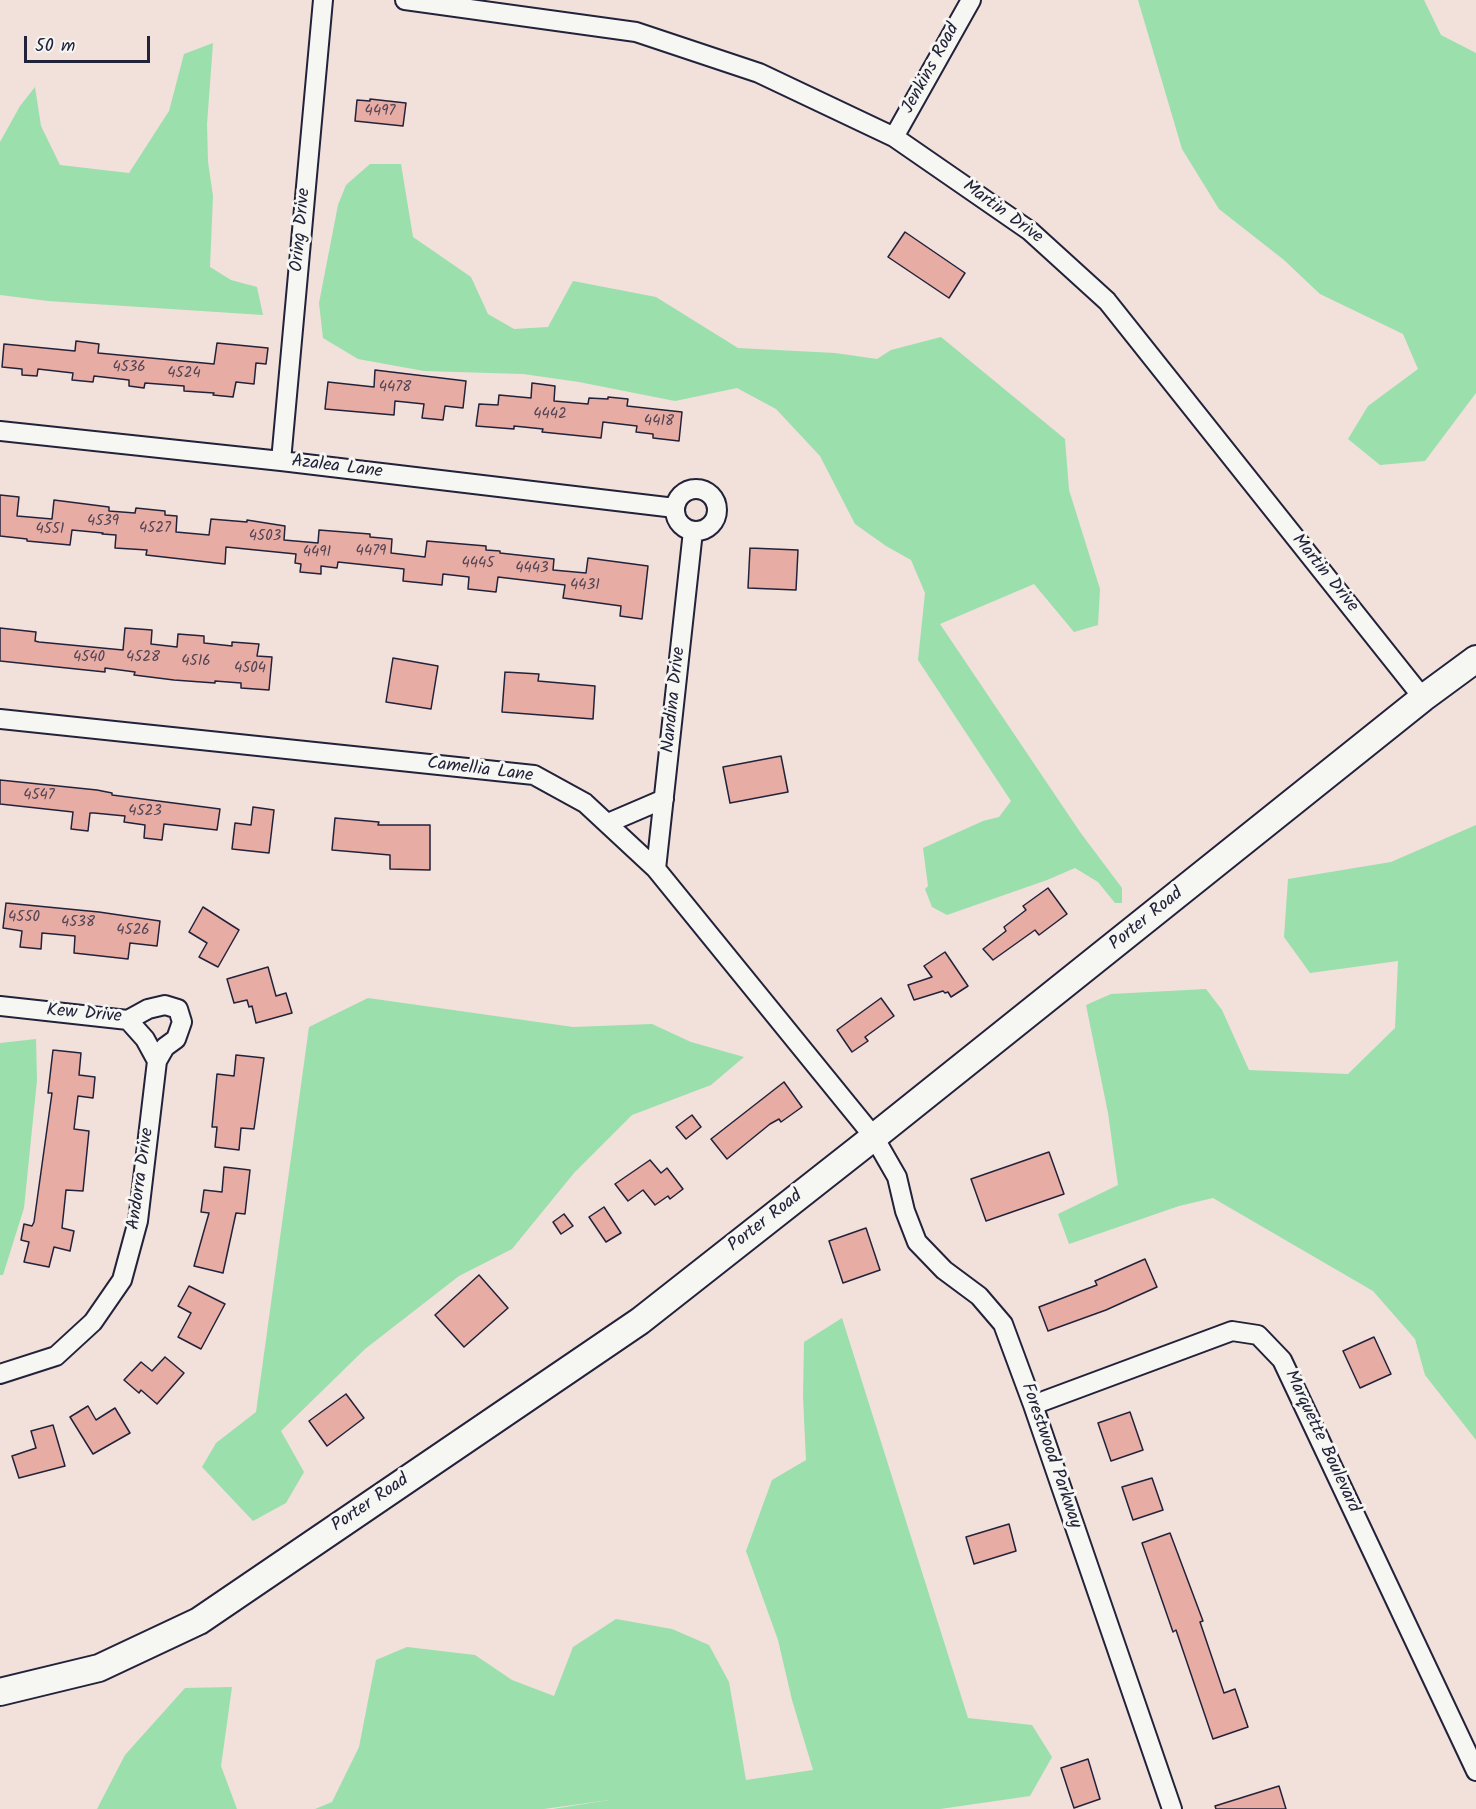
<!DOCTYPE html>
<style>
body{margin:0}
#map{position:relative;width:1476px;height:1809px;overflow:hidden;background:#f2e0da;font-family:Kalam,sans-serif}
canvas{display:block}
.scale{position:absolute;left:24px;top:36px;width:126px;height:27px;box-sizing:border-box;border:3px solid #22223b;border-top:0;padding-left:8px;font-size:18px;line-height:21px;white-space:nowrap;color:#22223b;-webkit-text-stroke:4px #f6f6f2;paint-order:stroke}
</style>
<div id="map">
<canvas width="1476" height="1809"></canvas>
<div class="scale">50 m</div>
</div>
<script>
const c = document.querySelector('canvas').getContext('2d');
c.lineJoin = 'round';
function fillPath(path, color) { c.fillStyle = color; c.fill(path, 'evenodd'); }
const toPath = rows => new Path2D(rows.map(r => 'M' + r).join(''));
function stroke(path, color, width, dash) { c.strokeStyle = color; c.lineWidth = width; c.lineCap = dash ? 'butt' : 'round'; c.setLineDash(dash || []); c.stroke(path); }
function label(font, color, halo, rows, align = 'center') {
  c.font = font + ' Kalam,sans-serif'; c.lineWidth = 6; c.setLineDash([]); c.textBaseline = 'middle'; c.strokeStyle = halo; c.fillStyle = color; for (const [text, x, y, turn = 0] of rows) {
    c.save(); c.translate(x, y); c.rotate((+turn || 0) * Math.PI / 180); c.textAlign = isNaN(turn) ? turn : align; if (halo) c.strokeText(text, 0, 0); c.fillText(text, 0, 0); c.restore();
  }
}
fillPath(toPath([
 [1138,0,1424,0,1441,35,1476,53,1476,393,1425,461,1380,465,1348,439,1368,406,1418,369,1403,334,1320,294,1284,260,1219,209,1182,149],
 [213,43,207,124,208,162,213,196,210,267,231,280,257,287,263,315,48,301,0,295,0,142,20,106,35,87,41,126,60,165,129,173,169,111,184,54],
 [370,164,401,164,413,237,471,277,488,314,514,329,548,327,573,281,656,297,738,348,835,353,877,359,891,350,941,337,1065,439,1069,490,1100,589,1098,625,1074,632,1034,584,940,624,1080,832,1122,888,1122,903,1115,903,1098,882,1075,868,1047,880,947,915,932,907,925,889,928,886,923,848,983,821,999,817,1011,801,918,660,925,593,911,560,886,546,855,524,820,456,776,409,737,388,675,401,579,382,523,374,424,371,358,359,323,338,319,303,338,205,346,185],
 [1476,825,1476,1440,1425,1375,1415,1339,1373,1291,1213,1198,1179,1206,1069,1244,1058,1214,1118,1185,1108,1113,1086,1005,1111,994,1206,989,1222,1010,1249,1070,1348,1074,1395,1028,1398,961,1310,973,1284,937,1288,879,1391,862],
 [368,998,573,1027,652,1024,691,1042,744,1057,711,1085,632,1115,574,1173,512,1249,459,1276,365,1349,281,1431,304,1472,286,1503,253,1521,202,1467,216,1443,256,1412,309,1027],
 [36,1039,37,1080,24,1208,3,1275,0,1275,0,1043],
 [842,1318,968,1718,1032,1725,1052,1757,1030,1796,940,1809,553,1809,609,1800,544,1809,315,1809,332,1802,359,1747,376,1660,407,1647,475,1655,512,1680,554,1696,573,1647,616,1619,672,1629,709,1645,729,1682,746,1780,813,1770,792,1700,778,1640,746,1551,772,1480,806,1460,803,1397,804,1342],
 [232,1687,221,1766,237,1809,97,1809,125,1755,185,1688]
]), '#9adfac');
const building = toPath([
 [370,99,406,103,403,126,355,121,357,100,370,101,370,99],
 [905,232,965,273,949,298,888,257,905,232],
 [76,341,99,344,98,353,214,364,217,343,268,348,266,364,256,363,254,384,236,382,233,397,213,395,214,393,184,391,184,386,145,383,144,388,129,386,129,380,94,376,93,382,72,380,73,373,38,369,37,376,22,375,22,369,2,367,4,344,75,351,76,341],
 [375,370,466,381,463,408,445,406,443,420,422,418,424,404,395,401,394,415,325,409,328,382,374,387,375,370],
 [532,383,555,386,554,401,588,404,589,398,608,399,608,397,628,399,627,406,682,412,679,441,653,438,653,434,636,432,637,426,603,422,601,438,542,432,543,429,514,426,514,429,476,426,479,404,498,405,499,395,531,398,532,383],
 [0,495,19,497,17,516,52,519,54,500,109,507,109,511,135,513,136,508,165,511,165,515,177,516,176,532,209,535,211,519,247,522,247,520,285,526,284,540,318,543,319,530,370,534,370,537,392,539,391,553,425,557,427,541,486,546,486,550,500,551,500,553,554,559,553,570,586,573,588,558,648,566,642,619,620,616,621,606,563,598,565,585,498,577,496,592,468,589,469,577,443,574,442,585,403,581,404,569,338,562,337,568,321,566,321,574,300,572,301,564,295,563,296,554,226,547,225,564,146,555,147,550,115,548,116,535,102,534,103,533,72,530,70,545,27,541,27,539,0,536,0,495],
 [750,548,798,550,796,590,748,588,750,548],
 [0,628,36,632,35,641,39,642,123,650,125,628,152,630,151,644,177,647,178,634,204,636,204,643,232,646,232,642,259,644,257,656,272,657,269,690,241,688,241,683,215,681,215,683,174,680,134,675,135,672,105,668,105,672,0,661,0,628],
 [393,658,438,666,431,709,386,702,393,658],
 [505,672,539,674,538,681,595,686,593,719,502,712,505,672],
 [781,756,788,792,730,803,723,767,781,756],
 [0,780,97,790,112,793,112,795,220,809,217,830,164,824,162,840,144,838,145,825,124,822,125,816,94,813,90,813,88,831,71,829,73,812,0,804,0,780],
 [253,807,274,810,269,853,232,849,235,823,251,825,253,807],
 [335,818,379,822,378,825,430,825,430,870,390,869,390,855,332,850,335,818],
 [1048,888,1067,914,1039,935,1035,930,993,960,983,949,1006,931,1004,927,1026,910,1023,906,1048,888],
 [6,903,99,912,160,921,157,946,130,943,128,959,74,953,75,936,42,933,41,949,20,947,22,931,3,928,6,903],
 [203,907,239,930,218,967,199,957,207,943,189,932,203,907],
 [945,952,968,986,951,997,948,992,945,993,943,991,914,1000,908,985,932,977,924,966,945,952],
 [268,967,276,996,286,993,292,1013,256,1023,252,1006,249,1007,247,1000,234,1003,227,979,268,967],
 [881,998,894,1016,865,1037,868,1041,852,1052,837,1030,881,998],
 [53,1050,81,1053,79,1075,95,1077,93,1098,78,1096,74,1129,89,1131,83,1191,66,1190,62,1228,74,1231,70,1251,54,1247,49,1267,24,1262,29,1242,21,1240,24,1224,32,1226,34,1222,52,1093,48,1093,53,1050],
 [236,1055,264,1058,254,1129,241,1128,239,1150,215,1147,217,1127,212,1127,217,1074,234,1076,236,1055],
 [784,1082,802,1107,781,1122,779,1119,770,1124,727,1159,711,1139,784,1082],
 [692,1115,701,1127,686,1139,676,1127,692,1115],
 [1049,1152,1064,1194,986,1221,971,1179,1049,1152],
 [650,1160,661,1173,667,1168,683,1189,670,1199,668,1196,655,1205,643,1190,628,1201,615,1184,650,1160],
 [224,1167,250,1170,245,1214,236,1213,223,1273,194,1266,209,1213,201,1212,204,1190,222,1192,224,1167],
 [604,1207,621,1233,606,1242,589,1217,604,1207],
 [564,1214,573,1226,561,1234,553,1222,564,1214],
 [866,1228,880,1270,843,1283,829,1241,866,1228],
 [1145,1259,1157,1287,1106,1310,1048,1331,1039,1307,1097,1285,1095,1281,1145,1259],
 [479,1275,508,1308,464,1347,435,1315,479,1275],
 [189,1286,225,1304,201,1349,178,1337,191,1313,178,1306,189,1286],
 [1374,1337,1391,1374,1360,1388,1343,1351,1374,1337],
 [165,1357,184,1373,157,1404,141,1390,139,1393,124,1380,141,1362,152,1371,165,1357],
 [346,1394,364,1418,327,1446,309,1421,346,1394],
 [88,1406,96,1420,115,1408,130,1433,93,1454,70,1417,88,1406],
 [1130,1412,1143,1450,1111,1461,1098,1423,1130,1412],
 [53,1425,65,1466,19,1478,12,1456,36,1448,31,1431,53,1425],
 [1152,1478,1163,1510,1133,1520,1122,1487,1152,1478],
 [1009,1524,1016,1551,974,1564,966,1537,1009,1524],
 [1170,1533,1203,1621,1200,1622,1224,1693,1235,1689,1248,1727,1213,1739,1176,1630,1173,1632,1142,1543,1170,1533],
 [1088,1759,1100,1799,1074,1808,1061,1768,1088,1759],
 [1279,1786,1286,1809,1216,1809,1215,1806,1279,1786]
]);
fillPath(building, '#e7aca3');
stroke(building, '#22223b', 1.5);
const minor = toPath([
 [405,0,636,32,759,73,894,137,1030,231,1107,301,1423,698],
 [894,137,971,0],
 [0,431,281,461,675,508],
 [281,461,323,0],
 '675 510a21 21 0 1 1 42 0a21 21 0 1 1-42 0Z',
 [0,719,534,775,585,803,656,869,874,1137,897,1177,905,1211,917,1242,944,1270,979,1296,1003,1324,1033,1405,1172,1809],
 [608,823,664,799],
 [656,869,693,531],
 [0,1006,128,1020,148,1009,165,1005,178,1009,182,1022,176,1039,165,1047,157,1061,138,1221,122,1280,93,1322,56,1356,0,1374],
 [128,1020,145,1039,157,1061],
 [1033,1405,1232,1331,1258,1335,1282,1360,1476,1771]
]);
const secondary = toPath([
 [0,1692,99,1668,199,1621,640,1321,874,1137,1423,698,1476,659]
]);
stroke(minor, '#22223b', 22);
stroke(secondary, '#22223b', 30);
stroke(minor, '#f6f6f2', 18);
stroke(secondary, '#f6f6f2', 26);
label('15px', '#534455', null, [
 ["4497",380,112],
 ["4536",129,368],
 ["4524",184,374],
 ["4478",395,388],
 ["4442",550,415],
 ["4418",659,422],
 ["4539",103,522],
 ["4527",155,529],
 ["4551",50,530],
 ["4503",265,537],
 ["4479",371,552],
 ["4491",317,553],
 ["4445",478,564],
 ["4443",532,569],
 ["4431",585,586],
 ["4540",89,658],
 ["4528",143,658],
 ["4516",196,662],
 ["4504",250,669],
 ["4547",39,796],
 ["4523",145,812],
 ["4550",24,918],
 ["4538",78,923],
 ["4526",133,931]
]);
label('18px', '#22223b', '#f6f6f2', [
 ["Jenkins Road",932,69,-61],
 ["Martin Drive",1002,213,36],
 ["Oring Drive",302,230,-85],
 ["Azalea Lane",337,468,7],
 ["Martin Drive",1324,574,51],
 ["Nandina Drive",675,700,-84],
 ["Camellia Lane",480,771,7],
 ["Porter Road",1147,920,-39],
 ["Kew Drive",84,1015,5],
 ["Andorra Drive",142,1179,-82],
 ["Porter Road",766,1222,-38],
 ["Marquette Boulevard",1321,1442,65],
 ["Forestwood Parkway",1050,1456,71],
 ["Porter Road",371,1504,-34]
]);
</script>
